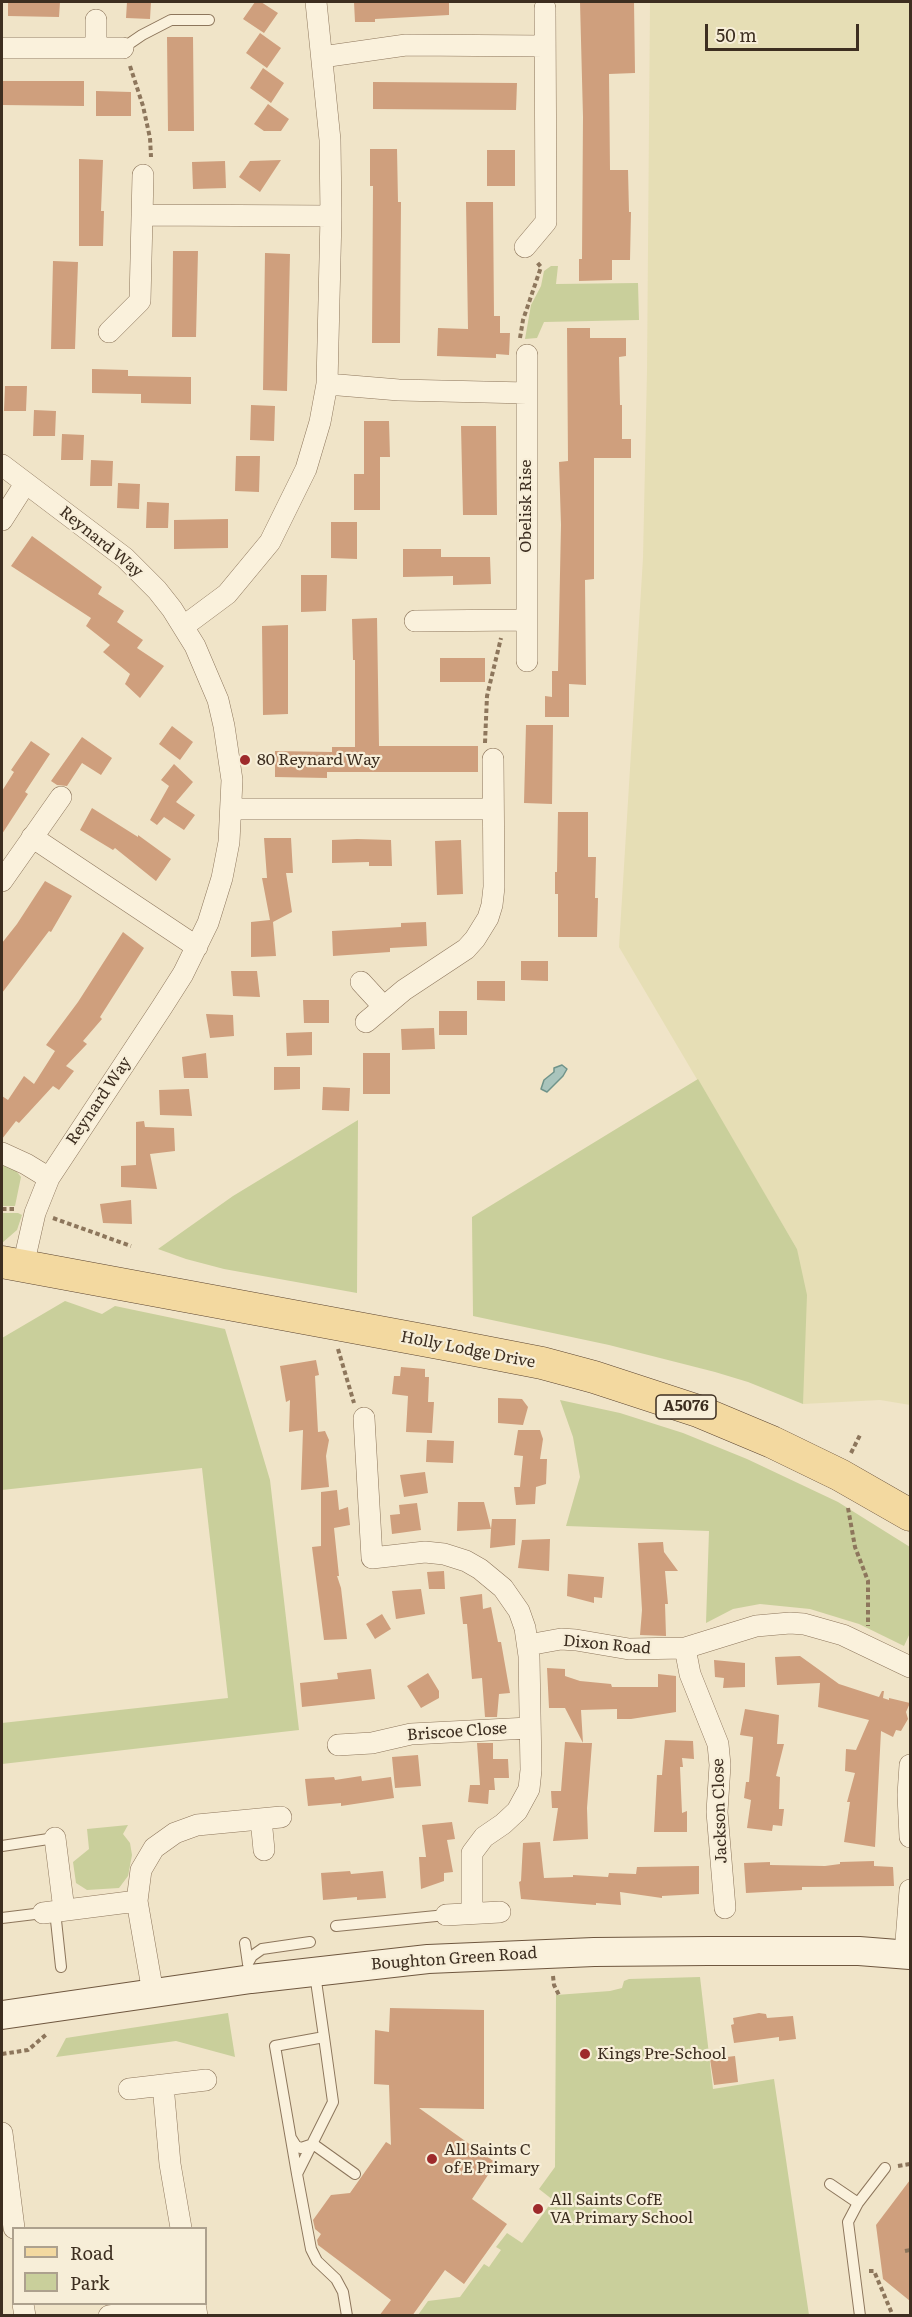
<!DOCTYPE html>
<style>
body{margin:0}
#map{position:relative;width:912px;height:2317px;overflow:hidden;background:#f0e4c8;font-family:Literata,serif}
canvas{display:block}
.frame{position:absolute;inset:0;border:3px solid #3d2e20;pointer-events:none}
.legend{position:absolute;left:12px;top:2227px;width:195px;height:78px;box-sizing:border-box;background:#f7eed8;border:2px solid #ada18e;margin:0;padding:8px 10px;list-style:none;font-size:18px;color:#3d2e20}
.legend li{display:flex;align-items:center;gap:12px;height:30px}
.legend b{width:30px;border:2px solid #ada18e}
.scale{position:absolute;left:705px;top:24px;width:154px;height:27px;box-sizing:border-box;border:3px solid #3d2e20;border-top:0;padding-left:8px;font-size:18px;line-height:21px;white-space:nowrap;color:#3d2e20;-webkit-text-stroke:4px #f7eed8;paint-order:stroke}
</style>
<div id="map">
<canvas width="912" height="2317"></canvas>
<div class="frame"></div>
<ul class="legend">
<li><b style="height:8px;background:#f3d9a0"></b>Road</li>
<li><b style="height:16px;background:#c9cf9b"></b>Park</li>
</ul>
<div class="scale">50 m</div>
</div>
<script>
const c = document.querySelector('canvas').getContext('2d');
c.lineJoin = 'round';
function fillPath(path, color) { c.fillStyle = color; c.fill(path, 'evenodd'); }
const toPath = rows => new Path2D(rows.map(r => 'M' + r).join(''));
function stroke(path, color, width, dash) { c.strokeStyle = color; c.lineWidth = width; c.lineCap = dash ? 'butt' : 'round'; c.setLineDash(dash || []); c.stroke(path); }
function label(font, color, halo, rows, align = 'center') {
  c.font = font + ' Literata,serif'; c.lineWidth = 4.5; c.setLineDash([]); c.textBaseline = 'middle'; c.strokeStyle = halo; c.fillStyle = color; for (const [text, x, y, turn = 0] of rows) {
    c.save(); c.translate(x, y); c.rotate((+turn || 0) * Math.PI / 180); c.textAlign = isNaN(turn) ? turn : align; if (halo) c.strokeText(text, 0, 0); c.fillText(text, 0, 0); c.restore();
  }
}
fillPath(toPath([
 [650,2,910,2,910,1405,880,1400,803,1404,803,1361,797,1249,619,947,643,558,647,371]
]), '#e6deb5');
fillPath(toPath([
 [551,266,558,266,556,284,638,283,639,320,544,322,537,338,525,339,531,305,541,286,544,271],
 [698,1079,797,1249,807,1295,803,1404,748,1382,715,1372,609,1345,473,1316,472,1217],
 [358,1120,357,1293,224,1269,186,1259,158,1249,233,1196],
 [2,1162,14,1168,21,1177,15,1206,2,1206],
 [2,1213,18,1213,22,1215,17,1230,2,1243],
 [65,1301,102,1314,115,1306,225,1329,270,1480,299,1730,2,1764,2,1723,228,1698,202,1468,2,1490,2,1338],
 [560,1400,620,1413,683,1433,747,1459,838,1502,910,1547,910,1633,904,1646,859,1624,810,1609,760,1604,733,1609,706,1623,709,1531,566,1526,580,1477,573,1437],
 [128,1825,123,1834,130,1843,132,1855,128,1876,119,1888,87,1890,76,1883,73,1862,89,1849,87,1829],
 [700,1977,713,2089,774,2079,809,2315,418,2315,428,2301,460,2297,484,2264,489,2267,501,2250,496,2247,507,2233,522,2243,553,2200,539,2189,555,2167,556,1995,610,1991,622,1988,624,1981,629,1979],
 [228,2013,235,2057,176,2041,56,2057,66,2038]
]), '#c9cf9b');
const water = toPath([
 [562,1065,567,1069,563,1076,547,1092,541,1089,544,1080,554,1072,554,1068,562,1065]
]);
fillPath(water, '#a9c4bc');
stroke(water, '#6f938a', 1.5);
fillPath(toPath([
 [8,2,60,2,59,17,8,16],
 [127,2,151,2,150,19,126,18],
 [255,2,261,2,278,13,264,33,243,19],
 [354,2,449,2,449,15,375,19,375,22,355,22],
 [580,2,634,2,635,73,609,74,610,170,628,170,629,212,631,212,630,260,612,260,612,280,579,281,579,259,582,259,583,117],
 [260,33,281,48,267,68,246,53],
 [167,37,193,37,194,131,168,131],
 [263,68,284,83,271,103,250,88],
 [2,81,84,81,84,106,2,105],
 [373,82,517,83,516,110,373,109],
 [96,91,131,92,131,116,96,116],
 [268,104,289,119,281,131,264,131,254,124],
 [370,149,397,149,398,202,401,202,400,343,372,343,373,186,370,186],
 [487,150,515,150,515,186,487,186],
 [79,159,103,160,101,211,104,211,103,246,79,246],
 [281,160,260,192,239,177,250,161],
 [225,161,226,188,193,189,192,162],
 [466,202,493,202,494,316,500,316,500,333,510,333,509,355,496,354,496,358,437,356,438,328,468,329],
 [173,251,198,251,196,337,172,337],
 [265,253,290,254,287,391,263,390],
 [53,261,78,262,75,349,51,349],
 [567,328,590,328,590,338,626,338,626,356,619,357,620,405,622,405,622,439,631,439,631,458,594,458,594,579,585,580,586,685,569,684,569,717,545,717,545,696,552,697,552,671,558,671,561,525,559,462,568,461],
 [92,369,128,370,128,376,191,377,191,404,141,403,141,394,92,393],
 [5,386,27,386,26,411,4,411],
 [251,405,275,406,274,441,250,440],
 [34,410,56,411,55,436,33,436],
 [364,421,389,421,390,457,380,457,380,510,354,510,354,474,364,474],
 [461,426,496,426,497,515,463,515],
 [62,434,84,435,83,460,61,460],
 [236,456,260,456,259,492,235,491],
 [91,460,113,461,112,486,90,486],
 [118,483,140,484,139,509,117,508],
 [147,502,169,503,168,528,146,528],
 [228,519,228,548,174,549,174,520],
 [331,522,357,522,357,559,331,558],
 [32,536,102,587,98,594,124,611,117,622,143,640,137,648,164,666,140,698,125,684,130,674,103,652,110,645,86,626,91,618,11,566],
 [403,549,441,549,441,557,490,557,491,584,453,585,453,576,403,577],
 [301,575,327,575,326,611,301,612],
 [377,618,379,746,478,746,478,772,327,772,327,778,275,777,275,751,332,752,332,747,355,747,355,660,353,660,352,619],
 [288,625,288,714,263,715,262,626],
 [440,658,485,658,485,682,440,682],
 [526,725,553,725,552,804,524,803],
 [172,726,193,742,180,760,159,744],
 [82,737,112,758,101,775,82,763,67,786,57,785,51,781],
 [31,741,50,754,25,792,28,794,2,834,2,791,14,772,11,770],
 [174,764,193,782,176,802,195,815,184,830,164,817,157,825,150,820,169,786,161,780],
 [92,808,138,837,138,835,171,859,156,881,115,848,113,850,80,830],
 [558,812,588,812,588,857,596,857,595,898,598,898,597,937,558,937,558,894,555,894,555,872,557,872],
 [264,838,291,838,293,873,286,873,292,912,273,922,276,956,251,957,251,922,270,920,262,878,267,878],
 [357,839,391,840,392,866,369,866,369,862,332,863,332,840],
 [461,840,463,894,437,895,435,841],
 [45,881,72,896,51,932,49,931,2,993,2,943,17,924],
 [426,922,427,946,390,948,390,952,333,956,332,931,401,927,401,923],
 [123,932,144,948,100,1017,102,1019,83,1041,87,1044,66,1066,74,1071,59,1090,53,1086,19,1123,16,1121,2,1139,2,1096,8,1100,24,1076,34,1084,55,1051,46,1045,78,1002],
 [521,961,548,961,548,981,521,980],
 [231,971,257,971,260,997,233,996],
 [477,981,505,981,505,1001,477,1000],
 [303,1000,329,1000,329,1023,304,1023],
 [439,1011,467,1011,467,1035,439,1035],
 [206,1014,233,1015,234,1036,210,1038],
 [434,1028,435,1049,402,1050,401,1029],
 [312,1032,312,1055,287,1056,286,1033],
 [206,1053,208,1078,184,1078,182,1057],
 [363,1053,390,1053,390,1094,363,1094],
 [274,1067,300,1067,300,1089,274,1090],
 [323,1087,350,1088,349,1111,322,1110],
 [189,1089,192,1116,160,1115,159,1090],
 [144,1121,145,1127,174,1128,175,1151,150,1154,157,1189,121,1187,121,1166,136,1165,136,1122],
 [131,1200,132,1224,103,1223,100,1204],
 [316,1360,319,1375,315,1376,318,1432,325,1431,329,1440,326,1456,329,1487,301,1490,303,1430,289,1432,290,1400,286,1402,280,1366],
 [401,1367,425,1369,425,1377,429,1377,428,1402,434,1402,432,1433,406,1432,408,1396,392,1394,394,1376,400,1376],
 [498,1398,522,1399,528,1407,523,1425,498,1423],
 [518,1430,540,1430,543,1439,540,1459,547,1459,546,1484,536,1487,535,1504,516,1505,514,1487,520,1487,523,1456,514,1455],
 [427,1440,454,1441,453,1463,426,1462],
 [425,1472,428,1493,404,1497,400,1475],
 [337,1490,339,1510,348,1507,350,1525,334,1528,339,1576,337,1576,341,1588,347,1639,324,1640,312,1547,321,1546,321,1492],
 [458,1502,484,1502,491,1529,492,1519,516,1519,515,1545,490,1548,491,1529,457,1531],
 [417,1503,421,1530,392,1534,390,1515,400,1514,399,1505],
 [550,1539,549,1571,518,1568,522,1540],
 [663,1542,664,1552,678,1571,665,1571,668,1604,665,1604,666,1636,640,1635,642,1610,638,1543],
 [444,1571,445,1589,429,1589,427,1572],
 [568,1574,604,1577,602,1598,594,1597,594,1603,567,1596],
 [421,1589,425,1614,396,1619,392,1591],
 [482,1594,483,1609,491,1607,498,1642,501,1642,510,1693,499,1694,497,1717,485,1717,482,1678,472,1679,467,1624,463,1624,460,1597],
 [382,1614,391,1629,375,1639,366,1624],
 [800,1656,839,1684,879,1697,882,1691,884,1691,883,1698,889,1700,889,1698,910,1703,906,1712,908,1719,901,1731,896,1730,893,1737,881,1731,875,1847,844,1842,850,1802,847,1802,855,1773,845,1771,846,1749,856,1750,869,1720,818,1707,820,1683,777,1685,775,1657],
 [714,1660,745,1663,745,1687,723,1688,724,1678,715,1677],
 [547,1668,565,1669,565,1676,580,1681,611,1684,612,1687,658,1687,658,1674,676,1676,676,1712,631,1719,617,1719,617,1709,581,1710,583,1743,592,1743,587,1808,588,1839,553,1841,558,1808,552,1808,551,1791,561,1791,565,1742,583,1743,565,1708,549,1708],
 [371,1669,375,1699,302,1707,300,1683,338,1679,337,1673],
 [428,1673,439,1691,439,1698,421,1708,407,1686],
 [745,1709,779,1715,777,1744,784,1744,776,1776,780,1777,779,1809,784,1809,782,1826,773,1825,772,1831,747,1828,751,1800,744,1798,746,1782,749,1782,753,1737,740,1735],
 [665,1740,693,1741,694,1759,682,1758,683,1767,680,1767,682,1813,687,1811,687,1832,654,1832,657,1775,662,1775],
 [477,1743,493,1743,493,1759,508,1759,509,1778,494,1778,495,1790,489,1790,488,1804,468,1802,470,1785,480,1785],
 [418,1755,421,1786,395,1788,392,1757],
 [361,1776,362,1781,391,1777,394,1798,341,1806,341,1803,308,1806,305,1779,334,1777,335,1780],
 [452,1822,455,1839,447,1840,453,1872,444,1873,444,1881,421,1889,419,1857,426,1857,422,1825],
 [540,1842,544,1878,573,1877,573,1875,608,1877,609,1873,636,1874,637,1867,699,1866,699,1894,662,1896,662,1898,620,1892,621,1905,596,1903,596,1905,521,1899,519,1882,521,1881,523,1843],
 [874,1861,874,1866,893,1867,894,1886,802,1887,802,1890,746,1893,744,1863,770,1862,770,1865,825,1866,840,1864,840,1862],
 [350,1871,351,1874,383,1871,386,1898,357,1900,357,1897,323,1900,321,1873],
 [390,2008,484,2010,484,2109,419,2108,496,2163,472,2199,507,2224,464,2284,445,2270,412,2316,379,2316,391,2300,318,2245,317,2240,321,2234,315,2229,313,2220,331,2195,350,2193,386,2142,391,2145,389,2085,374,2084,375,2030,389,2032],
 [759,2013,766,2014,767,2018,793,2016,796,2039,779,2041,779,2037,734,2043,731,2025,734,2024,733,2018],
 [735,2056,738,2082,714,2085,710,2059],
 [910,2180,910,2301,883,2279,876,2225]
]), '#cf9f7d');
const lane = toPath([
 [123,48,142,35,171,20,209,20],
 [2,1846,55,1838],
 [55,1911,61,1967],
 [2,1918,43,1913],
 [336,1926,446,1915],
 [245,1943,248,1964],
 [248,1963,252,1956,262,1949,310,1942],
 [315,1974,324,2037,333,2102,297,2174,275,2046,324,2037],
 [291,2138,296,2146,301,2148,313,2144,355,2174],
 [297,2174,311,2249,317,2261,336,2279,343,2292,347,2316],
 [830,2184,858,2203],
 [860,2316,848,2222,858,2203,885,2168]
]);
const street = toPath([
 [2,48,123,48],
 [96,48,96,20],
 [322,57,406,45,545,46],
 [142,215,331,216],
 [525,247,546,222,545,8],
 [109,332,140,301,143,175],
 [327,384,399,390,527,393],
 [2,465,125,558,157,590,172,609,195,646,218,700,224,726,232,780,229,842,222,878,208,923,183,974,162,1007,49,1178,35,1213,23,1266],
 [2,520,25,484],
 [415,621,526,620],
 [184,626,227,594,270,542,306,469,320,422,327,384,331,216,330,140,316,2],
 [527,661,527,355],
 [232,809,493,809],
 [32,837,197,947],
 [2,881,61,797],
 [361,982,383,1006],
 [366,1022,404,990,466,949,475,939,488,918,492,905,494,887,493,759],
 [2,1153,26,1164,49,1178],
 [364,1418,372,1558,425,1552,444,1554,466,1561,480,1569,503,1588,519,1611,525,1628,529,1656,531,1770,529,1789,517,1811,503,1824,484,1837,472,1853,472,1913],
 [528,1645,561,1639,576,1640,629,1649,685,1648,756,1626,790,1623,804,1624,843,1635,910,1667],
 [685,1648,690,1674,718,1744,720,1765,717,1812,725,1908],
 [338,1745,372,1743,411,1734,529,1728],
 [910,1765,908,1795,910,1837],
 [261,1819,264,1850],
 [55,1838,64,1910],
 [43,1913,137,1901],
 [446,1915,500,1912],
 [905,1954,910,1890],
 [153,1993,137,1901,141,1870,154,1848,175,1833,197,1825,281,1817],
 [163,2085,170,2164,181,2228],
 [129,2089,206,2080],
 [2,2133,14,2228],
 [23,2304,25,2316],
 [109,2316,195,2304,197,2316]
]);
const secondary = toPath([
 [2,2015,251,1979,428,1959,594,1952,708,1951,859,1951,910,1955]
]);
const primary = toPath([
 [2,1262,444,1344,542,1363,594,1377,698,1411,772,1442,840,1475,910,1515]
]);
stroke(lane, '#8d765c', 12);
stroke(street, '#8d765c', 22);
stroke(secondary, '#6f573f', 30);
stroke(primary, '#5b4430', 33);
stroke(toPath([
 [130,66,143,106,150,138,151,157],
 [520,338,523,320,541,267,536,261],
 [485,743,487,696,501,638],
 [2,1209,16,1209],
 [53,1218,131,1246],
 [338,1349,354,1403],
 [851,1453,860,1435],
 [848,1508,855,1547,868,1581,868,1626],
 [553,1976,554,1985,559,1995],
 [2,2054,28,2050,48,2033],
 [898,2166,910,2164],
 [905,2251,910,2250],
 [869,2271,874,2271,893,2316]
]), '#8d765c', 4, [4.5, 3]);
stroke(lane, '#faf1dc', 10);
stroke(street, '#faf1dc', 21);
stroke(secondary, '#faf1dc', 28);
stroke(primary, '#f3d9a0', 32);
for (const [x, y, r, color] of [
 [245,760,6,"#9e2a2b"],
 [585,2054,6,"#9e2a2b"],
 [432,2159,6,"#9e2a2b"],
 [538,2209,6,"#9e2a2b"]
]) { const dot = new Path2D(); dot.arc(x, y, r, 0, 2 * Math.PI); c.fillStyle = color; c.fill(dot); stroke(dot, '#f7eed8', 2); }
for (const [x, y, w] of [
 [686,1407,60]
]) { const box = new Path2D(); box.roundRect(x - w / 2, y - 12, w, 24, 4.5); c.fillStyle = '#f7eed8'; c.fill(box); stroke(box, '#3d2e20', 1.5); }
label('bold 15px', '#3d2e20', null, [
 ["A5076",686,1407]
]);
label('16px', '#3d2e20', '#f7eed8', [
 ["Obelisk Rise",526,506,-90],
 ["Reynard Way",101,542,39],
 ["Reynard Way",99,1101,-56],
 ["Holly Lodge Drive",468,1350,11],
 ["Dixon Road",607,1645,5],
 ["Briscoe Close",457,1732,-4],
 ["Jackson Close",720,1811,-92],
 ["Boughton Green Road",454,1959,-4]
]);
label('16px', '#3d2e20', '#f7eed8', [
 ["80 Reynard Way",257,760],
 ["Kings Pre-School",597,2054],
 ["All Saints C",444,2150],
 ["of E Primary",444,2168],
 ["All Saints CofE",550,2200],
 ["VA Primary School",550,2218]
], 'left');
</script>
